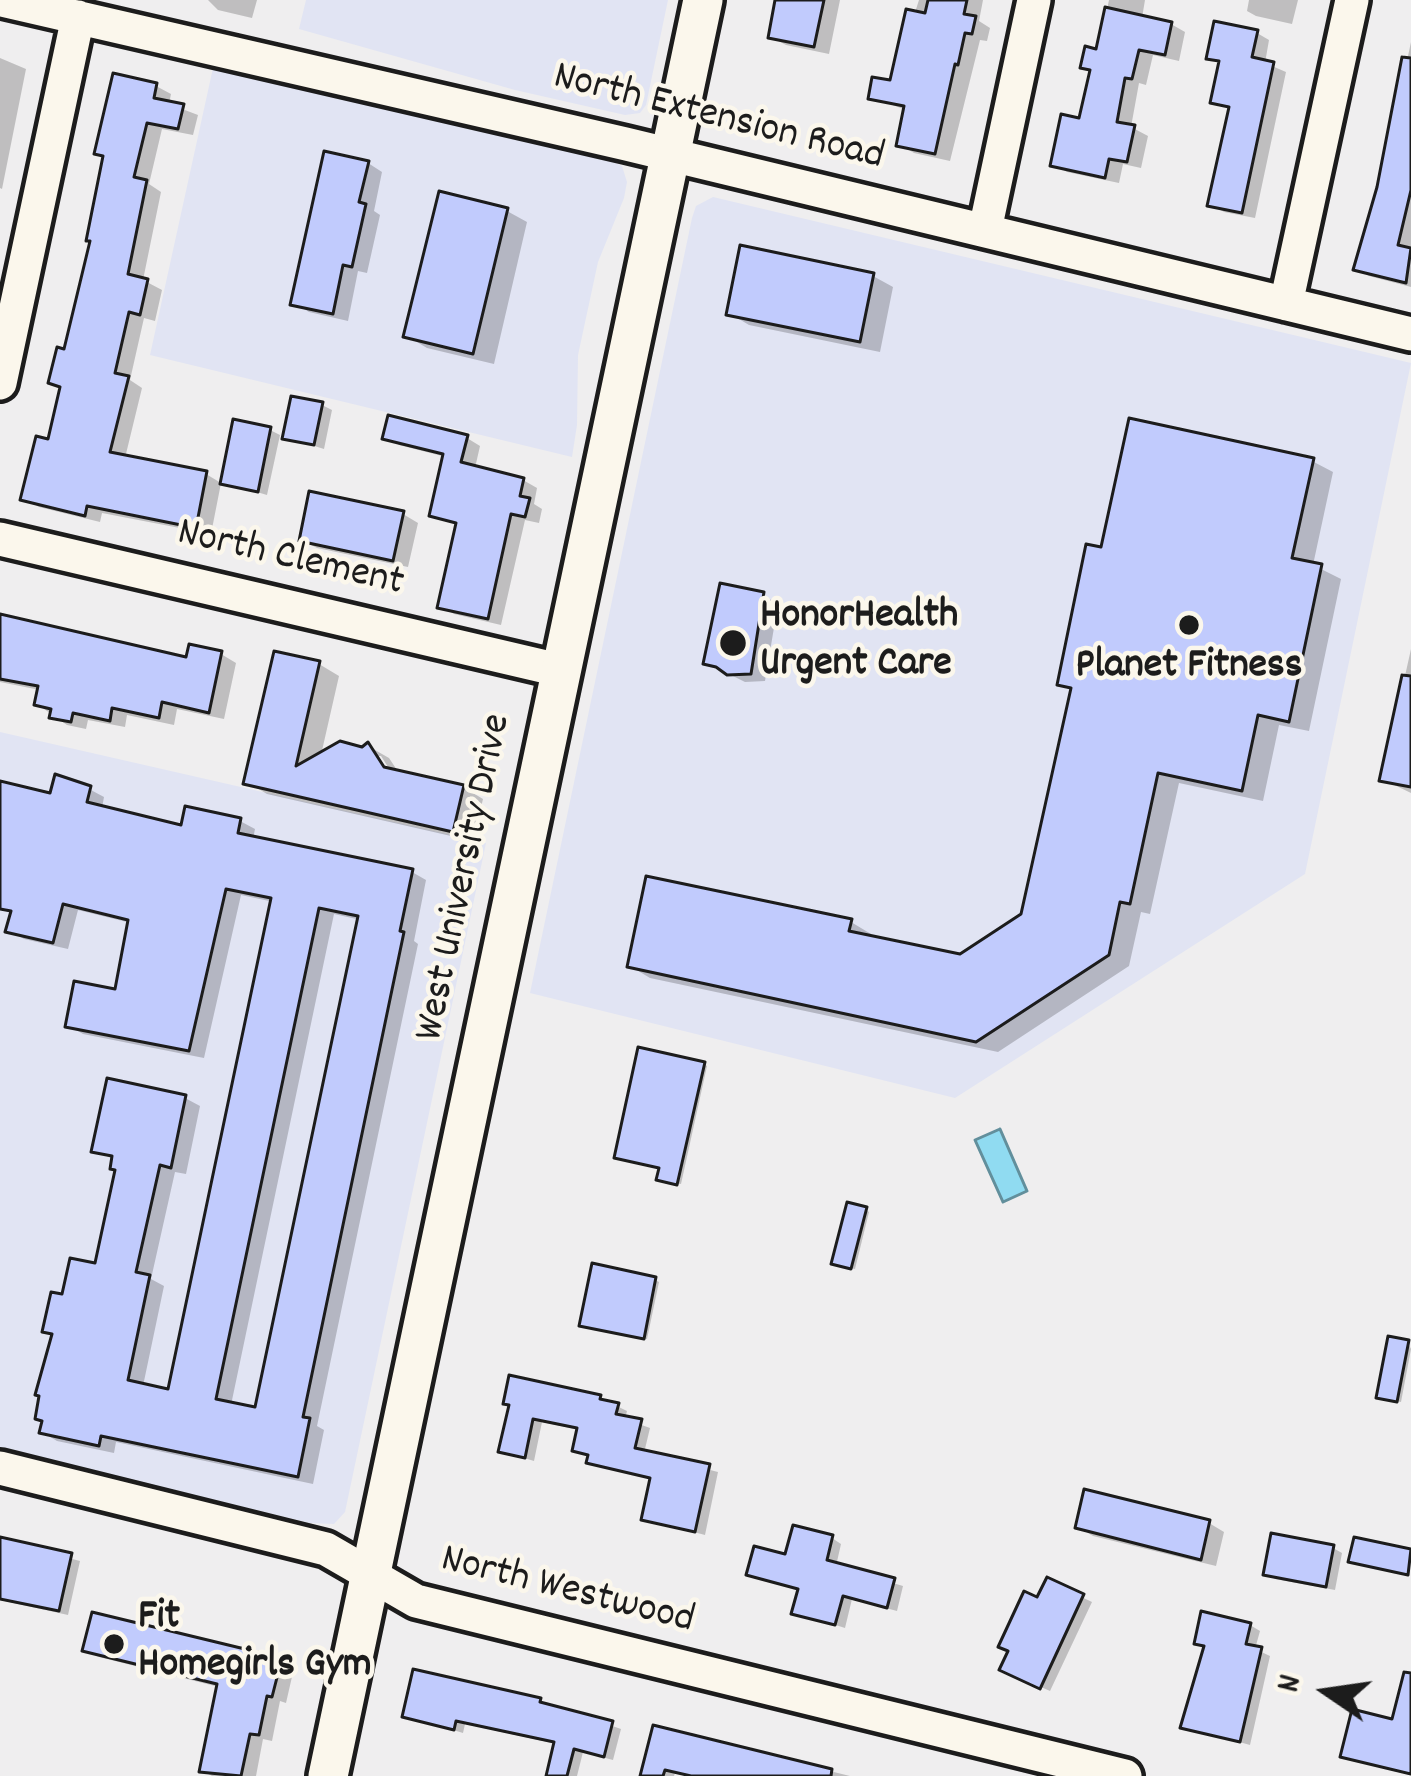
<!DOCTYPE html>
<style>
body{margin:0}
#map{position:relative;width:1411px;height:1776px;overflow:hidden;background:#efeeef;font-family:Dekko,sans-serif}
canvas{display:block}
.north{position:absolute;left:1267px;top:1632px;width:120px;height:120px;-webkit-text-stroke:9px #fbf7ec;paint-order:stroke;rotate:283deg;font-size:33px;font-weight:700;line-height:48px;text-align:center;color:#1c1c1c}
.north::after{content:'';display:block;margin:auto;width:42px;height:54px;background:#1c1c1c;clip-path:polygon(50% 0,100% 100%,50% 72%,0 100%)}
</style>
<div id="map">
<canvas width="1411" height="1776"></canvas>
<div class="north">N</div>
</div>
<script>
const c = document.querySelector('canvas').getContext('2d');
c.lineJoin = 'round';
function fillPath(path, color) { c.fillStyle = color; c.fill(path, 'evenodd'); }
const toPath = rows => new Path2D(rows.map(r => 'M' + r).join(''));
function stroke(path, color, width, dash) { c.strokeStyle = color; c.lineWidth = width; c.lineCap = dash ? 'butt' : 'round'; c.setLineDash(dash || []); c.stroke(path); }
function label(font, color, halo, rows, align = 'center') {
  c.font = font + ' Dekko,sans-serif'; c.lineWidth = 9; c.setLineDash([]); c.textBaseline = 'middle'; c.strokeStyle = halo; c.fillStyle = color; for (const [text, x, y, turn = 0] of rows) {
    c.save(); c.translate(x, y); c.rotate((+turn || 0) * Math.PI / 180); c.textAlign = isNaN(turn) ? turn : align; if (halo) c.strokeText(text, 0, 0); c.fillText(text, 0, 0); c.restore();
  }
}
fillPath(toPath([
 [306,0,668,0,646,105,640,113,625,115,515,90,299,29],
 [213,68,598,155,622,166,627,182,624,198,598,262,578,355,577,425,572,457,150,355],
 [713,197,1411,363,1305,874,955,1098,530,993,692,218,696,206],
 [0,732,486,843,345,1512,334,1524,309,1523,0,1448]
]), '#e1e4f3');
const water = toPath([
 [1000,1129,1027,1191,1003,1202,975,1140,1000,1129]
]);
fillPath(water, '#90dbf1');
stroke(water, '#628f9c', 3);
fillPath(toPath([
 [208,0,257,0,252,18,218,10],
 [779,0,840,0,829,54,786,45,771,37],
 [919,0,983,0,979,21,990,28,987,41,980,40,950,161,914,153,899,144,906,110,871,97,892,84],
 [1109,0,1145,0,1142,18,1171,24,1185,32,1179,61,1153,55,1146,85,1139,83,1131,127,1148,136,1141,168,1123,164,1119,183,1067,172,1053,164,1081,122,1093,72,1083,66,1098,52],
 [1249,0,1298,0,1292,24,1256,16,1247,11],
 [1257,33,1269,40,1265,63,1286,72,1255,218,1224,212,1211,204,1231,110,1213,101,1221,64,1209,57],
 [1411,42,1411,287,1369,276,1356,269,1380,187],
 [0,58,26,69,2,189,0,188],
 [156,86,171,94,169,104,198,115,193,135,162,129,149,184,161,192,143,280,162,290,155,321,144,318,130,380,142,388,125,458,206,474,221,483,211,534,102,513,100,522,39,507,24,499,50,442,63,389,51,382,66,352],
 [368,163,382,172,374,211,380,215,367,273,358,271,348,321,309,312,294,303],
 [507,211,527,222,494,364,427,348,407,336],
 [873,276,893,287,880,352,749,325,729,313],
 [322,405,332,410,324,449,286,437],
 [270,430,280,435,267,495,223,482],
 [385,437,467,438,480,446,475,468,523,480,537,488,534,504,542,509,539,523,525,520,501,625,454,614,441,606,459,526,433,515,446,457,399,445],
 [1312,461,1333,472,1313,565,1341,579,1309,731,1279,725,1263,801,1179,783,1150,914,1141,912,1129,966,998,1052,650,978,630,966,851,922,871,934,870,938,960,957,1023,916,1074,692,1060,684,1104,551],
 [403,514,418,523,408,567,317,548,302,540],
 [763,595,778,604,765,681,745,682,707,663],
 [0,618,188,660,221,654,236,663,224,719,177,709,174,725,127,715,125,727,88,720,86,729,67,725,37,704,40,690,0,682],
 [1411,649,1411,793,1382,779],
 [319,664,339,676,321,755,362,750,368,746,389,758,399,773,463,787,483,799,473,841,267,794,247,782],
 [373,756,381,756,395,778,390,781],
 [0,784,52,797,89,789,104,797,102,808,183,829,240,821,255,829,253,839,412,872,426,880,414,941,418,944,317,1426,324,1430,313,1484,116,1442,114,1453,57,1441,42,1432,65,1297,98,1267,118,1170,115,1160,95,1150,185,1098,200,1106,186,1174,175,1172,151,1279,164,1286,143,1386,170,1392,274,902,241,895,204,1058,83,1034,68,1025,117,993,131,923,78,910,68,949,24,939,9,930,13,913,0,909],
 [334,914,361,920,257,1410,231,1405],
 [704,1064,707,1066,681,1184,663,1181,662,1168],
 [866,1210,869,1212,855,1269,838,1265],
 [655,1280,659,1282,647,1339,586,1326],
 [1408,1343,1411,1349,1401,1402,1383,1398],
 [600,1398,627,1411,625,1419,650,1428,644,1453,718,1472,705,1535,645,1519,653,1479,589,1462,590,1456,575,1450,580,1430,542,1422,534,1461,502,1451,512,1405],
 [1086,1493,1209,1523,1224,1532,1216,1566,1093,1536,1078,1527],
 [832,1538,841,1544,836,1566,903,1586,897,1611,852,1599,845,1628,795,1612,800,1590,750,1574],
 [0,1540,80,1561,68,1615,0,1600],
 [1333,1548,1342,1553,1335,1590,1275,1579,1266,1574],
 [1048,1581,1092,1602,1050,1691,1012,1674],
 [1250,1625,1260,1631,1255,1649,1270,1656,1250,1745,1183,1726,1206,1648,1197,1642],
 [85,1650,281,1661,294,1668,286,1703,280,1701,272,1741,263,1739,256,1776,212,1776,203,1771,219,1687,99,1657],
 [540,1701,621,1729,613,1760,583,1752,577,1776,549,1776,557,1744,465,1724,463,1733,405,1715],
 [655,1728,850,1776,688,1776,675,1773,674,1776,646,1776]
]), '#0003');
const building = toPath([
 [775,0,824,0,814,47,768,38,775,0],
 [928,0,967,0,964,14,976,16,972,34,965,33,958,65,955,64,935,154,896,146,904,106,868,99,872,77,890,80,906,9,925,13,928,0],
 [1105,7,1172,22,1165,55,1139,50,1132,79,1125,78,1117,122,1135,125,1127,162,1109,159,1105,178,1050,166,1061,114,1079,118,1090,70,1080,68,1085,46,1096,49,1105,7],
 [1214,21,1258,30,1252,57,1274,62,1242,213,1207,206,1229,107,1210,103,1219,61,1206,59,1214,21],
 [1402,57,1411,58,1411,190,1398,245,1411,248,1406,283,1353,270,1377,187,1402,57],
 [113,73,157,83,154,98,184,104,178,129,147,123,134,177,147,180,128,274,148,279,140,315,129,312,115,373,129,376,110,452,207,471,196,528,87,506,85,516,20,500,36,436,48,439,60,387,48,383,57,347,64,349,90,241,86,241,103,156,94,154,113,73],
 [324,151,369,161,359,202,366,204,352,267,343,265,333,314,290,305,324,151],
 [439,191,508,208,473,354,403,337,439,191],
 [740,245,874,273,860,342,726,315,740,245],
 [291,396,323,402,314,445,282,439,291,396],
 [388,415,468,435,461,462,524,478,520,496,530,498,525,517,511,514,488,619,437,608,456,523,429,516,443,454,382,439,388,415],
 [1129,418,1314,458,1292,558,1322,564,1289,722,1258,715,1242,791,1158,773,1130,904,1120,902,1109,955,976,1042,627,967,646,876,852,919,849,931,960,954,1021,914,1071,688,1057,685,1086,544,1101,547,1129,418],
 [233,419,271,427,258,492,220,484,233,419],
 [309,491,404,511,393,561,299,541,309,491],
 [720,583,764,592,751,674,727,675,716,667,703,664,720,583],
 [0,614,186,657,189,644,222,651,209,713,162,702,159,718,112,708,110,721,73,713,71,722,49,718,51,709,34,705,38,686,0,679,0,614],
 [274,651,320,661,296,766,340,741,362,747,368,742,384,767,464,785,453,832,243,784,274,651],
 [1402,675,1411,676,1411,787,1379,781,1402,675],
 [55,774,91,786,87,802,181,825,185,806,241,818,238,833,413,869,400,931,404,932,303,1417,310,1418,298,1477,101,1436,99,1446,39,1433,42,1421,35,1419,39,1396,35,1395,52,1334,42,1332,51,1292,62,1294,70,1258,95,1263,115,1170,110,1169,112,1156,91,1152,107,1078,186,1095,171,1168,160,1165,136,1272,150,1275,128,1380,168,1389,271,898,226,889,189,1051,65,1027,74,981,115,989,128,920,63,904,53,943,5,932,11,911,0,909,0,781,50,793,55,774],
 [319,908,358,916,255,1407,216,1399,319,908],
 [638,1047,705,1062,677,1185,656,1180,659,1168,614,1158,638,1047],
 [847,1202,867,1207,851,1269,831,1264,847,1202],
 [592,1263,656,1277,644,1339,579,1326,592,1263],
 [1388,1336,1409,1340,1397,1402,1376,1398,1388,1336],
 [509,1375,601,1395,600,1399,619,1403,616,1414,642,1419,635,1448,710,1464,695,1532,641,1520,650,1478,586,1463,588,1455,572,1451,577,1428,533,1419,525,1458,498,1452,509,1405,503,1404,509,1375],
 [1084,1489,1210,1520,1201,1560,1075,1528,1084,1489],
 [793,1525,833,1535,827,1560,895,1578,887,1608,843,1596,835,1625,791,1614,798,1589,746,1575,754,1546,785,1554,793,1525],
 [1271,1533,1334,1545,1326,1587,1263,1575,1271,1533],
 [0,1537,72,1553,59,1611,0,1599,0,1537],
 [1354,1537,1411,1549,1408,1575,1348,1562,1354,1537],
 [1047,1577,1084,1594,1040,1689,999,1670,1008,1651,998,1647,1024,1591,1037,1597,1047,1577],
 [1201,1611,1251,1623,1246,1644,1262,1647,1240,1742,1180,1728,1204,1646,1194,1644,1201,1611],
 [92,1612,282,1658,272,1697,267,1696,259,1735,250,1734,241,1776,199,1772,217,1684,82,1651,92,1612],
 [413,1669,541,1698,540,1702,613,1721,604,1757,574,1749,567,1776,546,1776,554,1742,456,1721,454,1730,402,1717,413,1669],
 [1404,1672,1411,1673,1411,1774,1340,1757,1352,1709,1392,1719,1404,1672],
 [653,1725,832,1769,831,1776,691,1776,665,1770,663,1776,640,1776,653,1725]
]);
fillPath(building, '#c1cbfd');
stroke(building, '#1c1c1c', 3);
const minor = toPath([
 [2,0,626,144,1411,334],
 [985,230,1034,0],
 [1286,304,1352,0],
 [0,383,78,17],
 [0,539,559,670],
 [0,1468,326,1549,416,1601,1125,1776]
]);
const major = toPath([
 [328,1776,703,0]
]);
stroke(minor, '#1c1c1c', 42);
stroke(major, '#1c1c1c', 48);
stroke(minor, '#fbf7ec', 33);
stroke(major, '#fbf7ec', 39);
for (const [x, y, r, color] of [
 [1189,625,12,"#1c1c1c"],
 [733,643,15,"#1c1c1c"],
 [114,1644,12,"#1c1c1c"]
]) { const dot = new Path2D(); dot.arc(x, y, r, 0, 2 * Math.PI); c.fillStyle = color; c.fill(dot); stroke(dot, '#fbf7ec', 4.5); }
label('42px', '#1c1c1c', '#fbf7ec', [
 ["North Extension Road",718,120,14],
 ["North Clement",290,561,13],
 ["West University Drive",467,878,-78],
 ["North Westwood",567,1593,14]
]);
label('bold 42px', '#1c1c1c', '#fbf7ec', [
 ["HonorHealth",760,619],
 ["Urgent Care",760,667],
 ["Planet Fitness",1189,669,"center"],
 ["Fit",138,1620],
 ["Homegirls Gym",138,1668]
], 'left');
</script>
